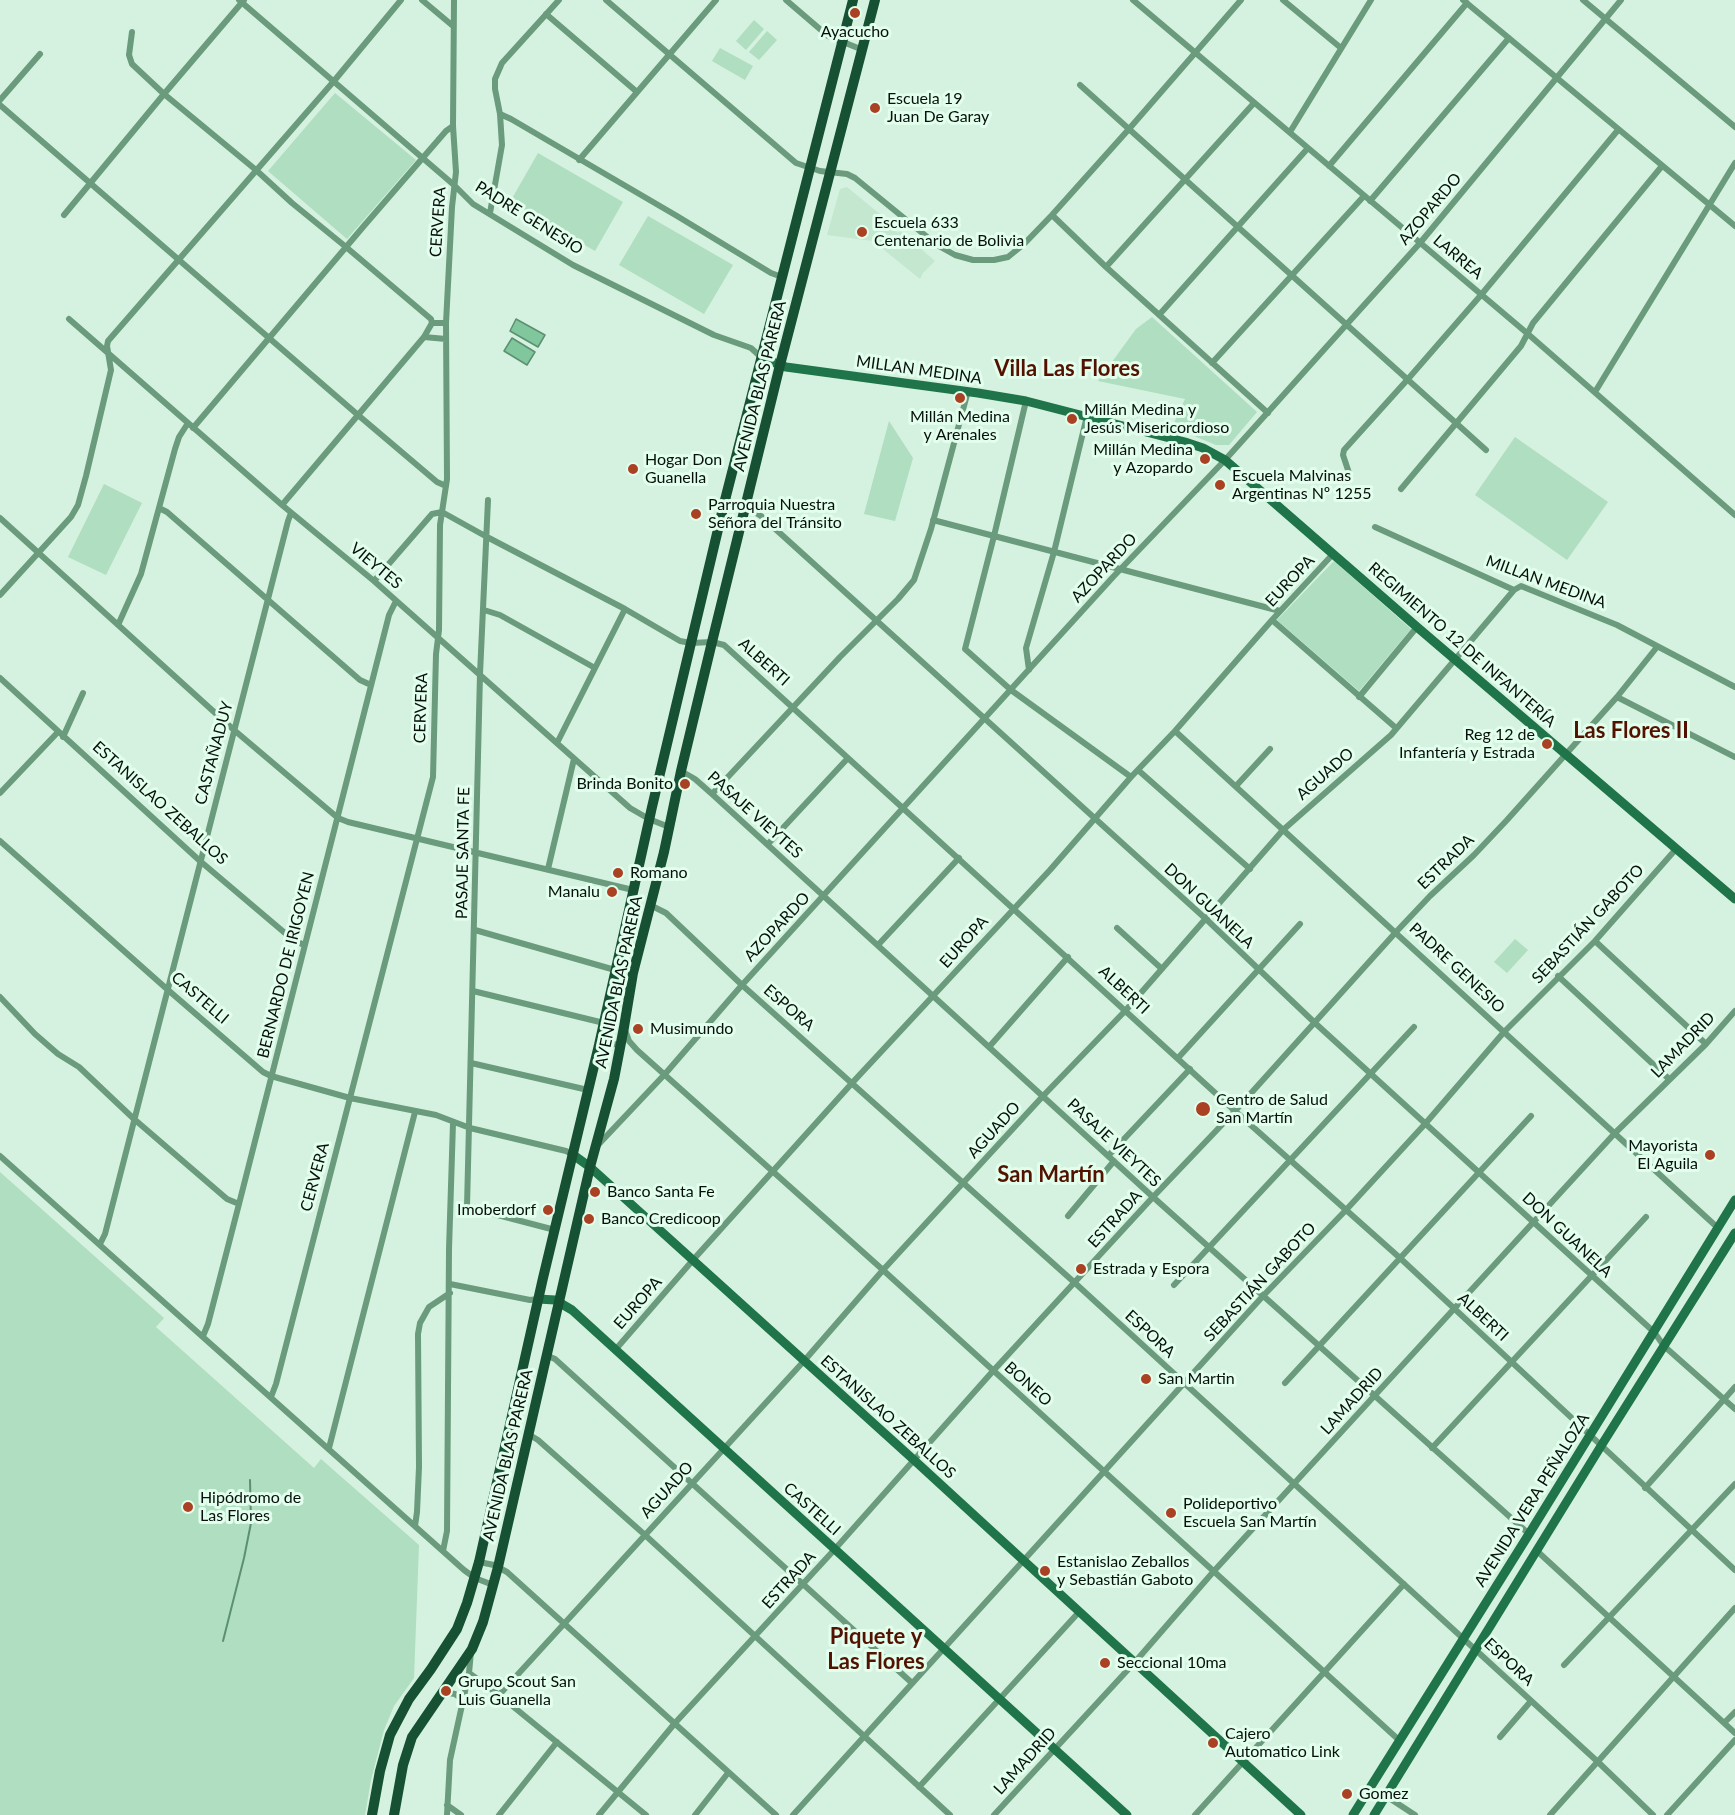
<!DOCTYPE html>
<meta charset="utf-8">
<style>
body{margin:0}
canvas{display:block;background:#d5f1df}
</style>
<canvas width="1735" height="1815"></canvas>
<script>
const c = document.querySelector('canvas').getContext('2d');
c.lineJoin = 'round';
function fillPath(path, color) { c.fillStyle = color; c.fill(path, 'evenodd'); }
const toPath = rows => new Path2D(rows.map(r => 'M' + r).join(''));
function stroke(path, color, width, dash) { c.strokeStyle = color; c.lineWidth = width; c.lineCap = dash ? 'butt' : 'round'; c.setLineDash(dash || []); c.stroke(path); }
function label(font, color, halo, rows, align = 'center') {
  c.font = font + ' Lato,sans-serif'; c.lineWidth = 6; c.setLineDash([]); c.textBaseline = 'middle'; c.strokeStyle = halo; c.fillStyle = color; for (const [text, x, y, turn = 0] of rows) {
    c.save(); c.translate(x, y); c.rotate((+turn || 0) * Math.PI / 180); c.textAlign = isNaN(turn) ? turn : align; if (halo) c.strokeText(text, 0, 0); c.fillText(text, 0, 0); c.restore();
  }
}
fillPath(toPath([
 [847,187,881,215,880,218,898,233,900,231,935,261,923,273,920,279,873,241,827,235,840,189]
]), '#c4e7d0');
fillPath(toPath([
 [754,20,764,29,746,50,736,41],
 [767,31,777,40,759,60,749,52],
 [720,48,753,66,745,80,712,61],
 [335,93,416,160,347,239,268,171],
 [538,153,623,202,595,251,510,202],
 [648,216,733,265,704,314,619,265],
 [1152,317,1257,412,1229,445,1216,445,1172,427,1185,399,1098,381,1136,329],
 [889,421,913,458,895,521,864,514],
 [1515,437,1608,502,1567,560,1475,495],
 [104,484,142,503,106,575,68,557],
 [1334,561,1411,629,1359,691,1277,620],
 [1515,939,1528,950,1507,973,1494,962],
 [0,1172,164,1318,156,1327,314,1468,321,1459,419,1545,414,1678,394,1706,384,1730,371,1780,365,1815,0,1815]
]), '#afdec0');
const water = toPath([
 [516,319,545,335,538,347,510,331,516,319],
 [512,338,535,352,527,365,504,351,512,338]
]);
fillPath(water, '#80c79d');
stroke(water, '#5c9071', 1.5);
stroke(toPath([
 [223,1641,244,1558,251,1523,250,1480]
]), '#5c9071', 2);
stroke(toPath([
 [239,0,454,185,473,204,573,265,714,335,751,348,762,358],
 [422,0,453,26],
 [606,0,796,163,820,171,847,174,855,178,937,245,955,255,973,260,994,260,1008,257,1024,244,1052,215,1129,129,1241,0],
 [786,0,828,36,863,50],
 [1133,0,1528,334,1735,515],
 [1283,0,1341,48],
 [1463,0,1735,226],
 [1583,0,1735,127],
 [546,14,637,92],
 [132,32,129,55,132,64,164,94,256,170,292,203,346,247,431,319,432,323,446,323],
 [1080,85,1486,450],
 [0,100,40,54],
 [0,105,358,415,437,482,446,486],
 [500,114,511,119,677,216,771,273,782,277],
 [1290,132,1371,0],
 [579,160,716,0],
 [1329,166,1467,3],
 [1370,201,1509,38],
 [490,213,502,145,500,114,495,89,495,79,502,63,559,0],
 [64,215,164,94,244,0],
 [1052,215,1106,267,1268,413],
 [1106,267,1254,103],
 [1159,315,1308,148],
 [69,319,282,505,374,581,630,808,649,819,669,827],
 [424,337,446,339],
 [1212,363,1364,196],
 [1595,392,1735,163],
 [1026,401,994,536,965,649,1011,690,1131,777],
 [193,428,363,227,446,131,453,126],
 [1349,473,1343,455,1344,450,1408,379,1481,295,1618,130],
 [1401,489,1521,346,1533,323,1662,166],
 [488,500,480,674,467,1207,555,1230],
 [725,500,745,506,761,516,1206,919,1315,1023,1654,1332,1664,1346,1735,1409],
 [282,505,424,337,432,323],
 [159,508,167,512,360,680,371,685],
 [0,518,234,730,338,818,348,822,633,890],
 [933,520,1280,611],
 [1375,527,1514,590,1521,586,1617,625,1735,687],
 [374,581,432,514,442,512,487,537,625,609,680,641,691,643,712,642,724,645,1235,1111,1400,1258,1735,1570],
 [0,595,71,517,78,505,86,476,111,370,107,346,108,341,334,81,401,0],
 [484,610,500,615,595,668],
 [1272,620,1396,728],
 [118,625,141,574,175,449,179,437,188,423],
 [1029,670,1026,648,1054,552,1087,416],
 [0,678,200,861,292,939,304,945],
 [1359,697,1417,627],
 [1617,697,1735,757],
 [1175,731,1718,1228],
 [63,737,83,693],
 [557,743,625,609],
 [1138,770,1250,869],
 [681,771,695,779,712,794,1153,1197,1529,1534],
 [1236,786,1270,749],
 [0,793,58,732],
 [712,794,840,657,898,599,914,580,931,529,968,391],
 [0,841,168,990,263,1072,271,1076,350,1098,436,1115,470,1128,566,1151,572,1154],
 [768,844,848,758],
 [548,869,574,759],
 [650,905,666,913,742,985,1075,1283,1598,1762,1653,1815],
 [1117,928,1162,969],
 [475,930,615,970],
 [1595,941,1706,1044],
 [878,945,959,858],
 [1558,976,1669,1079],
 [473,991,604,1023],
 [0,997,35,1034,58,1054,79,1067,134,1119,227,1199,239,1204],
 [625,1030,629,1041,637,1050,883,1270,1400,1741],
 [599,1045,622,1044],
 [989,1047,1068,957],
 [1178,1058,1300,924],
 [471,1063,588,1090],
 [598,1145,665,1074,742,985,1113,577,1225,460,1347,324,1420,243,1621,0],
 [0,1156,464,1570,475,1578,493,1585],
 [1108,1156,1190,1069],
 [1068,1216,1114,1161],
 [100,1244,105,1234,288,521,291,513],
 [450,1284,530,1300,538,1299],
 [1174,1285,1414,1027],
 [203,1336,208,1324,239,1204,389,615,396,601],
 [616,1349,693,1260,853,1082,1050,870,1131,777,1175,731,1272,620,1333,554],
 [546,1355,555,1359,912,1683],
 [1285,1383,1531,1116],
 [271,1397,276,1384,433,777,436,654,439,630,440,525,447,479,446,323,452,207,456,172,453,126,454,0],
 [528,1434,538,1440,645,1535,950,1815],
 [329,1448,415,1112],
 [1432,1448,1646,1217],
 [1645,1488,1735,1387],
 [415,1526,417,1512,419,1467,418,1334,420,1323,429,1307,450,1293],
 [443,1551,447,1531,449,1249,453,1123],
 [1537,1551,1735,1733],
 [479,1562,494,1565,507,1572,776,1815],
 [1564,1665,1735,1484],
 [469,1673,499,1695,646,1815],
 [442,1695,448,1693,455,1694,460,1698,462,1703],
 [499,1695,804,1361,883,1270,1043,1096,1126,1010,1283,830,1391,735,1514,590],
 [1725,1722,1735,1712],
 [1500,1737,1531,1701],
 [919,1787,1079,1612],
 [1386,1796,1415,1815],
 [447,1805,461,1815],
 [447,1815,450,1760,469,1673,471,1652],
 [499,1815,557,1742],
 [599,1815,675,1723,835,1549,993,1371,1153,1197,1235,1111,1396,932,1430,896,1474,855,1507,820,1617,697,1657,647],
 [695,1815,728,1773],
 [793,1815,1263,1296,1346,1210,1425,1124,1504,1032,1595,941,1676,849],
 [994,1815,1135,1662,1214,1571,1615,1133,1706,1044,1735,1011],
 [1195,1815,1404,1584],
 [1550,1815,1735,1608],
 [1667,1815,1735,1740]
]), '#6a9b7d', 6);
stroke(toPath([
 [762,358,786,367,978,393,1026,401,1185,442,1203,448,1225,460,1417,627,1735,899],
 [572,1154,590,1167,914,1460,1301,1815],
 [538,1299,555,1300,572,1310,1127,1815],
 [1353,1815,1529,1534,1735,1200],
 [1374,1815,1601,1446,1735,1233]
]), '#1f744a', 9);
stroke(toPath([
 [372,1815,380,1771,390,1735,409,1699,431,1669,457,1629,467,1603,479,1562,543,1278,599,1045,652,807,725,500,853,0],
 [394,1815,403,1765,412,1737,472,1649,483,1622,498,1567,590,1167,614,1079,624,1027,633,973,664,852,681,771,712,642,780,365,875,0]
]), '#175134', 10);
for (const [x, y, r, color] of [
 [855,13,6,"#aa4123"],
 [875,108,6,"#aa4123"],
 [862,232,6,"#aa4123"],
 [960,398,6,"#aa4123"],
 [1072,419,6,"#aa4123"],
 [1205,459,6,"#aa4123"],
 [633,469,6,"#aa4123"],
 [1220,485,6,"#aa4123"],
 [696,514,6,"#aa4123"],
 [1547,744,6,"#aa4123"],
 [685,784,6,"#aa4123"],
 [618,873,6,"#aa4123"],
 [612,892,6,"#aa4123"],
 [638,1029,6,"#aa4123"],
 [1203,1109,8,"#aa4123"],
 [1710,1155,6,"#aa4123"],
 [595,1192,6,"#aa4123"],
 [548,1210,6,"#aa4123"],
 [589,1219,6,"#aa4123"],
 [1081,1269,6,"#aa4123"],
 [1146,1379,6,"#aa4123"],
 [188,1507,6,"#aa4123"],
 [1171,1513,6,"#aa4123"],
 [1045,1571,6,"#aa4123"],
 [1105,1663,6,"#aa4123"],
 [446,1691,6,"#aa4123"],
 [1213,1743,6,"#aa4123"],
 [1347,1794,6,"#aa4123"]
]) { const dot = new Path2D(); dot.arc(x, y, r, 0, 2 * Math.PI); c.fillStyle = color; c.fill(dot); stroke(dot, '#e2feec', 2); }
label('16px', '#07100a', '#e2feec', [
 ["Ayacucho",855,32,"center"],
 ["Escuela 19",887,99],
 ["Juan De Garay",887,117],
 ["Escuela 633",874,223],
 ["Centenario de Bolivia",874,241],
 ["Millán Medina y",1084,410],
 ["Jesús Misericordioso",1084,428],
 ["Millán Medina",960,417,"center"],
 ["y Arenales",960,435,"center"],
 ["Millán Medina",1193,450,"right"],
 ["y Azopardo",1193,468,"right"],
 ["Hogar Don",645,460],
 ["Guanella",645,478],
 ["Escuela Malvinas",1232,476],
 ["Argentinas Nº 1255",1232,494],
 ["Parroquia Nuestra",708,505],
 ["Señora del Tránsito",708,523],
 ["Reg 12 de",1535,735,"right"],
 ["Infantería y Estrada",1535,753,"right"],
 ["Brinda Bonito",673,784,"right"],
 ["Romano",630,873],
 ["Manalu",600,892,"right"],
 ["Musimundo",650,1029],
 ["Centro de Salud",1216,1100],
 ["San Martín",1216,1118],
 ["Mayorista",1698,1146,"right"],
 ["El Aguila",1698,1164,"right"],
 ["Banco Santa Fe",607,1192],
 ["Imoberdorf",536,1210,"right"],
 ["Banco Credicoop",601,1219],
 ["Estrada y Espora",1093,1269],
 ["San Martin",1158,1379],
 ["Hipódromo de",200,1498],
 ["Las Flores",200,1516],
 ["Polideportivo",1183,1504],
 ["Escuela San Martín",1183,1522],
 ["Estanislao Zeballos",1057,1562],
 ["y Sebastián Gaboto",1057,1580],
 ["Seccional 10ma",1117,1663],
 ["Grupo Scout San",458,1682],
 ["Luis Guanella",458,1700],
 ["Cajero",1225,1734],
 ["Automatico Link",1225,1752],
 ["Gomez",1359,1794]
], 'left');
label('16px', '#07100a', '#e2feec', [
 ["AZOPARDO",1430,209,-50],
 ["PADRE GENESIO",529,218,32],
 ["CERVERA",438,222,-86],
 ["LARREA",1458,257,40],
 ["MILLAN MEDINA",919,370,8],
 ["AVENIDA BLAS PARERA",760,386,-76],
 ["VIEYTES",376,566,40],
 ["AZOPARDO",1104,568,-47],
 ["EUROPA",1290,581,-47],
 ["MILLAN MEDINA",1546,582,20],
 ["REGIMIENTO 12 DE INFANTERÍA",1462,645,41],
 ["ALBERTI",764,662,42],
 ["CERVERA",421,708,-88],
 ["CASTAÑADUY",214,753,-75],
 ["AGUADO",1325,774,-41],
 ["ESTANISLAO ZEBALLOS",160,803,42],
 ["PASAJE VIEYTES",755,815,42],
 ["PASAJE SANTA FE",463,853,-89],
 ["ESTRADA",1446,862,-44],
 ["DON GUANELA",1209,906,43],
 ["SEBASTIÁN GABOTO",1588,924,-47],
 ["AZOPARDO",777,927,-47],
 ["EUROPA",964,942,-48],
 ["BERNARDO DE IRIGOYEN",286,965,-76],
 ["PADRE GENESIO",1457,968,43],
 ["AVENIDA BLAS PARERA",619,982,-78],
 ["ALBERTI",1124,990,43],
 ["CASTELLI",200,998,41],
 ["ESPORA",789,1008,41],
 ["LAMADRID",1683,1045,-46],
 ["AGUADO",994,1130,-48],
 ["PASAJE VIEYTES",1114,1143,43],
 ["CERVERA",315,1177,-75],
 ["ESTRADA",1115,1219,-48],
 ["DON GUANELA",1567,1235,43],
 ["SEBASTIÁN GABOTO",1260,1282,-47],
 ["EUROPA",638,1303,-49],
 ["ALBERTI",1483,1317,43],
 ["ESPORA",1150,1334,43],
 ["BONEO",1028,1384,42],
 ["LAMADRID",1352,1401,-48],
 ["ESTANISLAO ZEBALLOS",888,1417,42],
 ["AVENIDA BLAS PARERA",508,1455,-77],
 ["AGUADO",667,1490,-48],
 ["AVENIDA VERA PEÑALOZA",1532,1500,-58],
 ["CASTELLI",812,1509,42],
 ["ESTRADA",789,1580,-48],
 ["ESPORA",1509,1662,43],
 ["LAMADRID",1025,1761,-48]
]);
label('bold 22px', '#531200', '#e2feec', [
 ["Villa Las Flores",1067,369],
 ["Las Flores II",1631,731],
 ["San Martín",1051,1175],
 ["Piquete y",876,1637],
 ["Las Flores",876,1662]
]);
</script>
